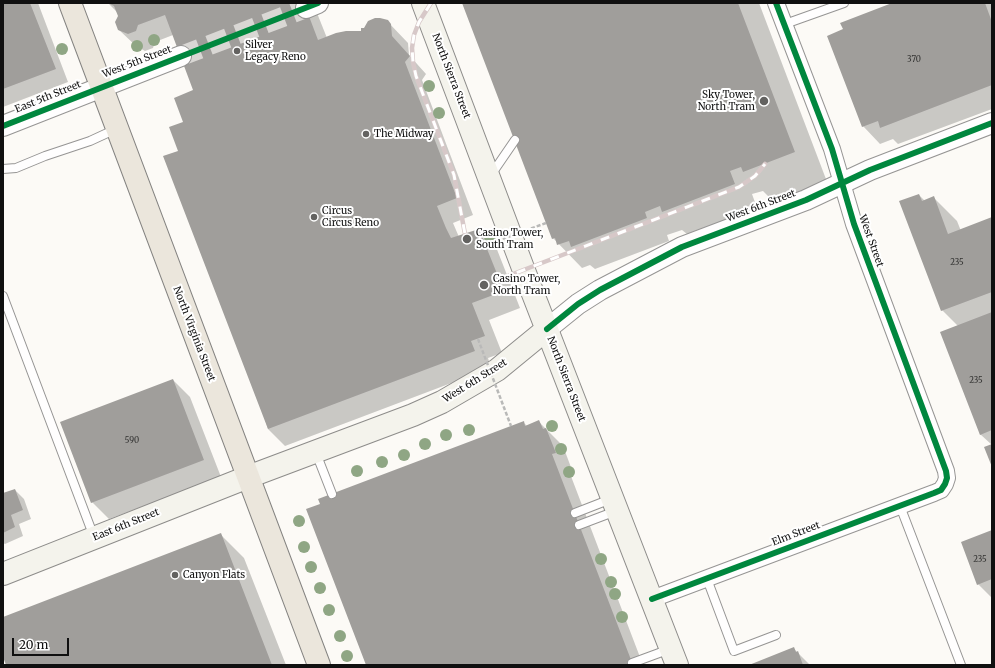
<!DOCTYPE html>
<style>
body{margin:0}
#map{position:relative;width:995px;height:668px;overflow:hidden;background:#fcfaf6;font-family:Merriweather,serif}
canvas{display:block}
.frame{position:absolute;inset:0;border:4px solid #101010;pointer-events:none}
.scale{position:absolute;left:12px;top:638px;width:57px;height:18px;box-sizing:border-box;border:2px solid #101010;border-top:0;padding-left:5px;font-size:12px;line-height:14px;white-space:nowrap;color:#101010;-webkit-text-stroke:3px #fff;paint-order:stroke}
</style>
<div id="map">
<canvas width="995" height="668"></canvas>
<div class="frame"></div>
<div class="scale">20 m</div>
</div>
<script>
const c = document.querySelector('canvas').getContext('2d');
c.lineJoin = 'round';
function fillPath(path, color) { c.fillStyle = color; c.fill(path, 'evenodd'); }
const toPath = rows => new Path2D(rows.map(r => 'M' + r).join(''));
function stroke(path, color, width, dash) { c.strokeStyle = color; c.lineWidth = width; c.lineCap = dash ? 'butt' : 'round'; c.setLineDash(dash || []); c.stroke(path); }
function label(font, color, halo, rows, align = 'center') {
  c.font = font + ' Merriweather,serif'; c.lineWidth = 4; c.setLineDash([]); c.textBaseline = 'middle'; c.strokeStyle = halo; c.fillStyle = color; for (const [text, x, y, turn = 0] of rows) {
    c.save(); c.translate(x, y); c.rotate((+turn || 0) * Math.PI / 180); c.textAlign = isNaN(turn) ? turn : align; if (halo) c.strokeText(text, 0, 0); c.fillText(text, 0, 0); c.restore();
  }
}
fillPath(toPath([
 [3,3,38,3,68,82,3,107],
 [108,3,313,3,327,38,362,32,387,21,408,43,409,55,426,74,422,80,473,215,453,223,459,237,479,230,496,247,520,308,489,320,502,353,488,358,491,368,285,446,268,429,179,151,184,123,195,91,173,35,155,42,153,48,145,51,136,46,118,29,119,16,118,13],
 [463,3,759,3,829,187,778,206,763,191,752,194,757,208,687,234,682,230,667,235,669,241,595,269,590,265,582,268,553,238],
 [895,3,992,3,992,109,898,144,893,139,880,144,863,126,844,30],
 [919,195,925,201,933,197,957,221,961,231,992,219,992,464,992,445,980,434,958,326,942,310],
 [173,380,190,397,221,477,109,519,92,502],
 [523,422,527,426,539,422,563,446,572,470,569,471,643,665,367,665],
 [15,490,24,499,31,519,19,524,23,536,5,544,3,543,3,494],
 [992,531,992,598,978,584],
 [221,535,244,558,286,665,7,665,3,654,3,618],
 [794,649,810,665,751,665]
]), '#0003');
fillPath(toPath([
 [3,3,30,3,56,69,3,89],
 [108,3,304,3,318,40,336,33,346,31,361,31,361,28,364,28,368,21,375,18,380,18,388,20,391,24,392,36,410,56,405,62,457,198,437,206,446,228,451,238,479,229,504,291,472,303,485,336,471,341,475,351,268,429,163,156,178,151,169,127,183,122,174,98,193,90,165,15,138,25,136,31,128,34,118,30,115,22,118,16,114,6],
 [462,3,738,3,795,152,743,172,741,167,730,171,735,184,662,212,660,206,645,212,647,218,571,247,569,241,557,245,555,238,552,239],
 [892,3,985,3,992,22,992,85,880,128,878,121,862,127,827,36,843,29,840,23],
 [919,194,922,201,934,196,948,234,992,217,992,292,941,311,899,201],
 [992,312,992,430,980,435,940,332],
 [173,379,204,460,91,503,60,422],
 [539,420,543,429,546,428,556,453,552,454,633,665,366,665,306,509,320,504,318,499,524,421,525,426],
 [992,444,992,467,984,447],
 [15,489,23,510,11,515,15,527,3,533,3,493],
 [992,530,992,579,977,585,961,542],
 [221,533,272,665,6,665,3,657,3,617],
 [794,647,796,652,798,651,803,665,749,665]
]), '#a09e9b');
stroke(toPath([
 [181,56,306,8]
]), '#d9d7d4', 20, [20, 10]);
const service = toPath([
 [785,24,844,3],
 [3,169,16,168,45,156,90,141,116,129],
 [491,175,515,140],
 [3,296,94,537],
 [316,453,332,494],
 [900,506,961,665],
 [575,513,611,499],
 [579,525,616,511],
 [707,579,734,651,776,635],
 [632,663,670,649]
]);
const minor = toPath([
 [652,599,934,493,941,490,945,484,947,478,946,471,854,224,832,149,776,3]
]);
const tertiary = toPath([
 [306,8,318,3],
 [3,126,181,56],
 [547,329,578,304,600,290,682,247,806,200,870,170,992,123]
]);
const secondary = toPath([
 [423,3,523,268,677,665],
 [3,574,248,477,413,415,442,402,497,370,547,329]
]);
const primary = toPath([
 [70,3,319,665]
]);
stroke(service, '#969594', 10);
stroke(minor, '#969594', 18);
stroke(tertiary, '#969594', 22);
stroke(secondary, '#8d8c8a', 24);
stroke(primary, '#848381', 24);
stroke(service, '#fffefe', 8);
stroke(minor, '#fffefe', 16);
stroke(tertiary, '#fffefe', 20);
stroke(secondary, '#f4f3ec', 22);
stroke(primary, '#ebe6dc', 22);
const rail = toPath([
 [431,3,419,22,414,35,412,48,413,62,416,76,454,175,465,234],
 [500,279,739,187,755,176,765,164]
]);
stroke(rail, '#d7c8c8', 4.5);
stroke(rail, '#fff', 3, [9]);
stroke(toPath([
 [486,245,546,223],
 [478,339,511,426]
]), '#b9b9b8', 2.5, [4, 2]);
stroke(toPath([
 [3,126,318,3],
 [547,329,578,304,600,290,682,247,806,200,870,170,992,123],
 [652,599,934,493,941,490,945,484,947,478,946,471,854,224,832,149,776,3]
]), '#00873e', 6);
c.fillStyle = '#8fa684';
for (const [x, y] of [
 [154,40],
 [137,46],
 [62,49],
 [429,86],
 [439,113],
 [490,237],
 [552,426],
 [469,430],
 [446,435],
 [425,444],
 [561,449],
 [404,455],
 [382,462],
 [357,471],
 [569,472],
 [299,521],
 [304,547],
 [601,559],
 [311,567],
 [611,582],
 [320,588],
 [615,594],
 [329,610],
 [622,617],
 [340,636],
 [347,656]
]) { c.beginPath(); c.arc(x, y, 6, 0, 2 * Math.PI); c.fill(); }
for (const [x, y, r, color] of [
 [237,51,4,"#636260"],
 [764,101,5,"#636260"],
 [366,134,4,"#636260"],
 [314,217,4,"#636260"],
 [467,239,5,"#636260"],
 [484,285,5,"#636260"],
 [175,575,4,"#636260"]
]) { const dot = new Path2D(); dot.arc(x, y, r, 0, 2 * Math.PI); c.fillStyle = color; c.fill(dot); stroke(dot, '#fff', 1.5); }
label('8px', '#343433', null, [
 ["370",914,60],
 ["235",957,263],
 ["235",976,381],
 ["590",132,441],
 ["235",980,560]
]);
label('10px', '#101010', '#fff', [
 ["Silver",245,45],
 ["Legacy Reno",245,57],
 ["Sky Tower,",755,95,"right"],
 ["North Tram",755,107,"right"],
 ["The Midway",374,134],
 ["Circus",322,211],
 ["Circus Reno",322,223],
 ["Casino Tower,",476,233],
 ["South Tram",476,245],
 ["Casino Tower,",493,279],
 ["North Tram",493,291],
 ["Canyon Flats",183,575]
], 'left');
label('10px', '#101010', '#fff', [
 ["West 5th Street",137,62,-21],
 ["North Sierra Street",451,76,69],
 ["East 5th Street",48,97,-22],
 ["West 6th Street",761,206,-21],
 ["West Street",871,241,70],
 ["North Virginia Street",194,334,69],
 ["North Sierra Street",566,379,69],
 ["West 6th Street",475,381,-32],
 ["East 6th Street",126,525,-22],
 ["Elm Street",796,534,-21]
]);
</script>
